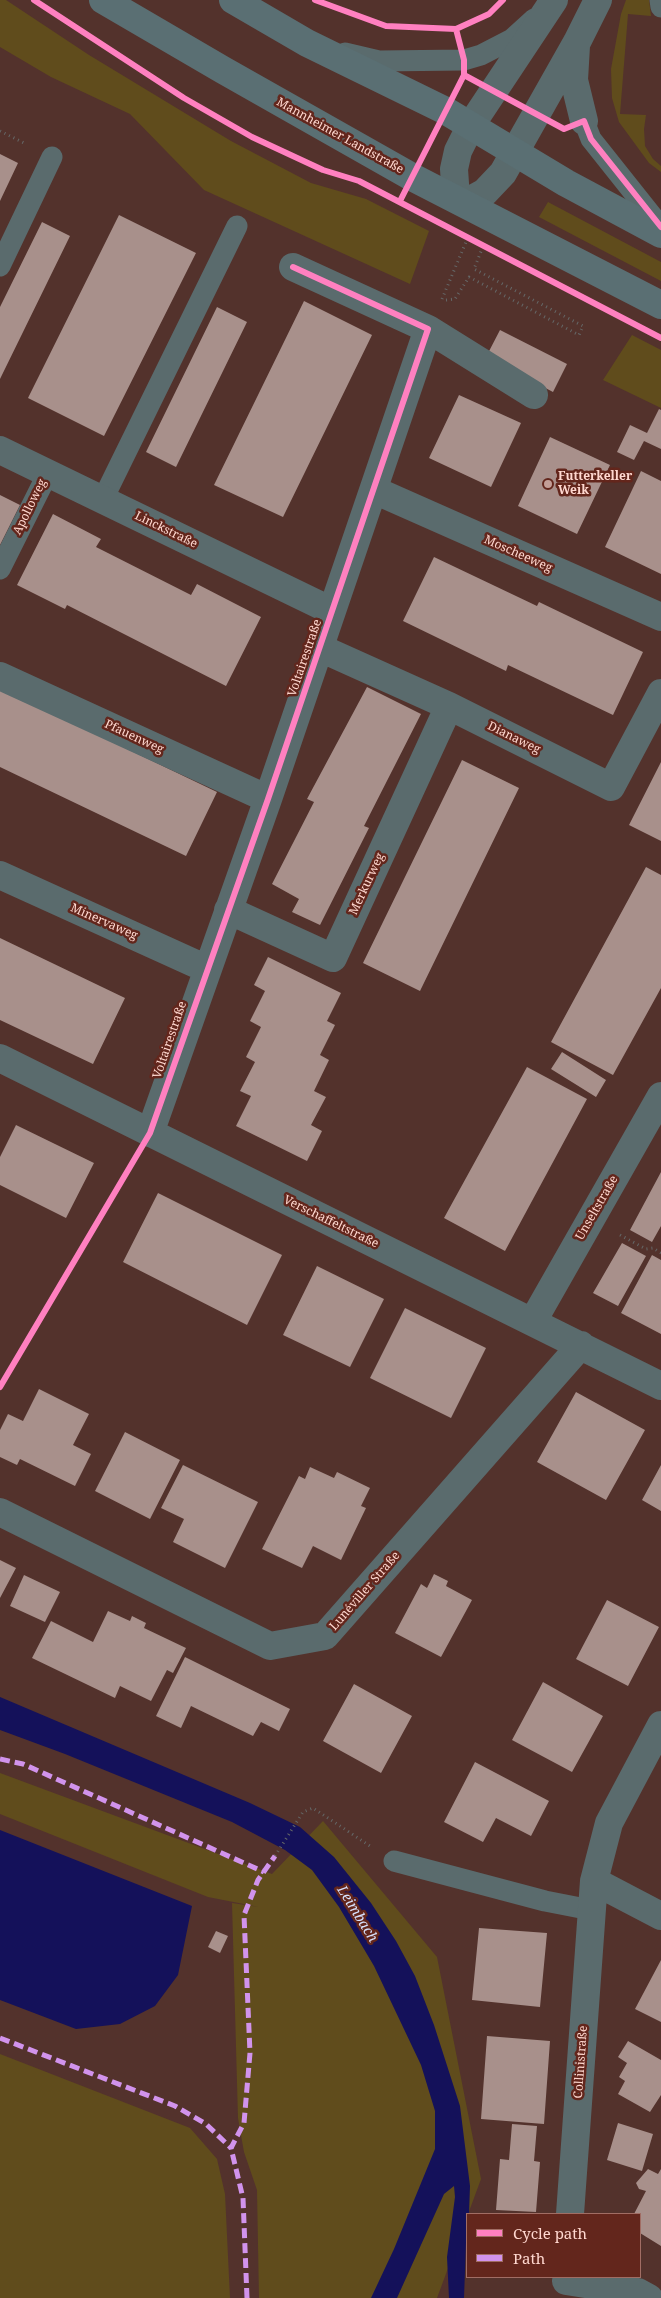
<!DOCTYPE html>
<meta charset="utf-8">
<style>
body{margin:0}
#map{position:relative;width:661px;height:2298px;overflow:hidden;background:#53322c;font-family:"Noto Serif",serif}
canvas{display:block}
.legend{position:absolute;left:466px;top:2213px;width:175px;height:65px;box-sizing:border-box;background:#63261c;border:1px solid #a16d64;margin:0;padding:6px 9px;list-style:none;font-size:15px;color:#ffd8d0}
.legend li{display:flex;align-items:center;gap:10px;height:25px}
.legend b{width:25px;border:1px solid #a16d64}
</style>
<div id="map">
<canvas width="661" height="2298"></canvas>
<ul class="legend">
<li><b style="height:6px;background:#ff80c0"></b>Cycle path</li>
<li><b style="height:6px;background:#d193ec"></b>Path</li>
</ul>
</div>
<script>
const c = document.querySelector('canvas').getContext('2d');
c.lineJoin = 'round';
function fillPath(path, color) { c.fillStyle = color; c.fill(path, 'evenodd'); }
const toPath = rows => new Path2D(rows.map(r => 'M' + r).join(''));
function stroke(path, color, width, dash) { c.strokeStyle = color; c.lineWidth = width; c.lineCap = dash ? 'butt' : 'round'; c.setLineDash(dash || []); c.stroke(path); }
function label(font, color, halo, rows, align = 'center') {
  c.font = font + ' "Noto Serif",serif'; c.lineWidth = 5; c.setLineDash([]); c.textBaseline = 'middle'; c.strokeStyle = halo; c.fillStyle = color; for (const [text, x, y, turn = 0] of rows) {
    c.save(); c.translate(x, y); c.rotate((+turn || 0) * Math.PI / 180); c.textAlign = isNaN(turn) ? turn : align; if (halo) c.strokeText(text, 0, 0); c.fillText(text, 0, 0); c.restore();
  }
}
fillPath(toPath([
 [0,0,6,0,89,55,231,141,311,183,366,199,429,231,410,284,204,190,130,114,51,77,0,47],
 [626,0,649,0,651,16,628,14,620,114,646,115,644,129,645,146,653,159,661,166,661,172,649,163,619,122,612,98,611,69,621,14],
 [548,202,661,262,661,281,539,217],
 [632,335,661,350,661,408,603,380],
 [0,1773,272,1874,323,1821,437,1957,481,2179,437,2298,259,2298,257,2190,244,2152,238,2118,232,1903,259,1907,208,1897,0,1814],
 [0,2054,190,2128,217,2159,225,2194,230,2298,0,2298]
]), '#604c1c');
fillPath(toPath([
 [0,1697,250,1803,300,1827,334,1857,371,1903,396,1941,415,1976,434,2025,460,2106,470,2186,469,2214,467,2214,464,2298,449,2298,447,2257,455,2197,454,2186,444,2194,397,2298,371,2298,394,2249,435,2149,435,2111,421,2065,374,1966,339,1907,312,1870,285,1850,232,1822,65,1754,0,1730],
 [0,1830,192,1906,178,1975,155,2006,120,2024,76,2029,0,2000]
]), '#14115a');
fillPath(toPath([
 [0,154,18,163,0,201],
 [119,215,196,253,104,436,28,398],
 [42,222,70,236,0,379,0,307],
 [304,301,372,335,283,517,214,485],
 [217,307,247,322,176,467,146,452],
 [500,330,567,364,553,392,486,357],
 [459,395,521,423,491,487,429,458],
 [659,409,661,410,661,449,644,441,634,460,617,452,630,425,647,433],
 [550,437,610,465,577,534,518,506],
 [641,471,661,481,661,574,605,547],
 [0,495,20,505,0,545],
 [53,514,101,539,96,547,191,595,197,584,261,617,226,686,67,605,65,609,17,585],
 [434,557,537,606,539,602,643,652,613,715,508,665,506,671,403,621],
 [367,687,421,714,364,826,369,828,320,925,292,912,299,899,272,884,314,802,307,799],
 [0,688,217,792,186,856,0,767],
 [462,760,519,788,420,991,363,963],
 [661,762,661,841,629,825],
 [646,867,661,875,661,988,613,1075,551,1042],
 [0,938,125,998,93,1064,0,1020],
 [268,957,341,993,327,1021,335,1025,320,1055,329,1060,314,1091,326,1097,311,1125,322,1131,307,1161,236,1126,251,1096,240,1091,255,1062,246,1057,261,1027,250,1021,265,991,254,985],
 [562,1052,606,1080,596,1097,551,1069],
 [527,1067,587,1099,505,1251,444,1218],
 [16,1125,94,1163,66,1218,0,1185,0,1157],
 [661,1172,661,1226,652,1242,630,1230],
 [158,1193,282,1255,247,1325,123,1262],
 [622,1243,646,1256,618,1306,593,1293],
 [652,1255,661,1260,661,1334,621,1313],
 [317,1266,384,1299,350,1367,283,1335],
 [405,1308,486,1348,451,1418,370,1378],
 [39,1389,89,1414,73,1445,91,1454,75,1486,20,1459,17,1465,0,1457,0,1430,8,1414,23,1421],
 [576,1392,645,1430,606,1500,537,1462],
 [125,1432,180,1460,150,1519,95,1491],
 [183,1465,258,1502,225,1568,173,1542,184,1519,161,1508],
 [661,1465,661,1511,642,1500],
 [310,1467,334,1478,337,1472,370,1488,361,1506,366,1508,341,1560,313,1546,302,1568,262,1549,299,1476,305,1479],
 [0,1560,16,1568,0,1598],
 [434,1574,448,1581,446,1586,472,1600,441,1657,395,1633,421,1584,427,1588],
 [24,1575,60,1592,45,1622,10,1606],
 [607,1600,659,1627,628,1686,576,1659],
 [108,1611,130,1621,132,1616,146,1623,144,1628,186,1648,173,1673,167,1670,151,1701,120,1686,115,1698,32,1658,51,1621,93,1642],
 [185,1657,290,1709,279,1731,261,1722,253,1736,191,1706,181,1728,156,1716],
 [543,1682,603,1716,572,1772,512,1740],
 [354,1684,412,1716,381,1773,323,1741],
 [475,1762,549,1801,531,1836,496,1818,483,1842,444,1822],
 [479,1928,547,1933,540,2007,472,2000],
 [216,1931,228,1936,220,1953,208,1947],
 [661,1960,661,2022,635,2009],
 [487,2036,550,2041,544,2124,481,2119],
 [628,2041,661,2060,661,2095,650,2112,618,2094,625,2081,619,2077,627,2063,618,2057],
 [618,2123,653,2134,642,2171,607,2160],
 [512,2124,537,2126,534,2161,540,2162,536,2212,496,2210,500,2159,509,2160],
 [648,2169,658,2174,661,2169,661,2246,640,2233,640,2214,634,2214,646,2191,639,2189,636,2183]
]), '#a8908b');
stroke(toPath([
 [0,131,24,143],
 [442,299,466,242],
 [446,300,455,299,469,277,579,335,583,326,474,269,482,249],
 [620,1235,646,1249,653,1248,661,1253],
 [275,1856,303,1812,313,1808,370,1846]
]), '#656868', 3, [1, 4]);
stroke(toPath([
 [660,0,661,7],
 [345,53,379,61,464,60,481,55,512,39,534,19],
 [584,121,591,139,661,227],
 [0,266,52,157],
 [103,499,237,226],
 [0,569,48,473],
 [394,1861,545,1901,591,1910]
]), '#5a6b6d', 21);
stroke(toPath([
 [576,46,574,80,584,121],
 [456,198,454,169,458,151,471,125,554,0],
 [465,203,485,192,503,173,577,42,598,0],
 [428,329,534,395],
 [0,450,332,611],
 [374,490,661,617],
 [320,648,449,706,611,787,661,693],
 [0,676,268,799],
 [0,875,207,969],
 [228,910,333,958,449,706],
 [0,1058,661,1386],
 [150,1133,268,799,428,329,293,267],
 [533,1321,661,1096],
 [0,1512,270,1646,325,1636,581,1345],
 [594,1881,661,1916],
 [570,2214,594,1881,609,1823,661,1725],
 [566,2281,638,2292,649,2298]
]), '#5a6b6d', 28);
stroke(toPath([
 [103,0,223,70,412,177,661,305],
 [233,0,307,43,446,111,566,183,661,234]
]), '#5a6f73', 28);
stroke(toPath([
 [0,1759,23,1764,264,1872],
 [0,2038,175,2106,206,2124,231,2148],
 [247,2298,243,2198,231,2148,244,2123,250,2053,244,1915,258,1880,275,1856]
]), '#d193ec', 5, [10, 5]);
stroke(toPath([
 [34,0,184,98,252,137,323,170,359,181,661,338],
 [315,0,386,26,456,29,489,14,503,0],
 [456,29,464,60,464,75,564,129,584,121,591,139,661,227],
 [400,201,464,75],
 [0,1387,150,1133,268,799,428,329,293,267]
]), '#ff80c0', 6);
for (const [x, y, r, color] of [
 [548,484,5,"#c39e97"]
]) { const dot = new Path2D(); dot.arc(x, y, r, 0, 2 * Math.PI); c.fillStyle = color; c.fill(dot); stroke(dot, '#63261c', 2); }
label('12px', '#ffd8d0', '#63261c', [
 ["Mannheimer Landstraße",340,136,29],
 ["Apolloweg",30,507,-64],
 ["Linckstraße",166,530,26],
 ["Moscheeweg",518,554,24],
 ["Voltairestraße",305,658,-71],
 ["Pfauenweg",134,737,25],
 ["Dianaweg",514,738,26],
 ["Merkurweg",367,884,-65],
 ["Minervaweg",104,922,24],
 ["Voltairestraße",170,1040,-71],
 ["Unseltstraße",597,1208,-60],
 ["Verschaffeltstraße",331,1222,26],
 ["Lunéviller Straße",365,1591,-49],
 ["Collinistraße",581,2062,-86]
]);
label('bold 12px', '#ffd8d0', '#63261c', [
 ["Futterkeller",558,477],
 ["Weik",558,491]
], 'left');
label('italic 14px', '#d7e1fd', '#63261c', [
 ["Leimbach",357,1914,58]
]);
</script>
